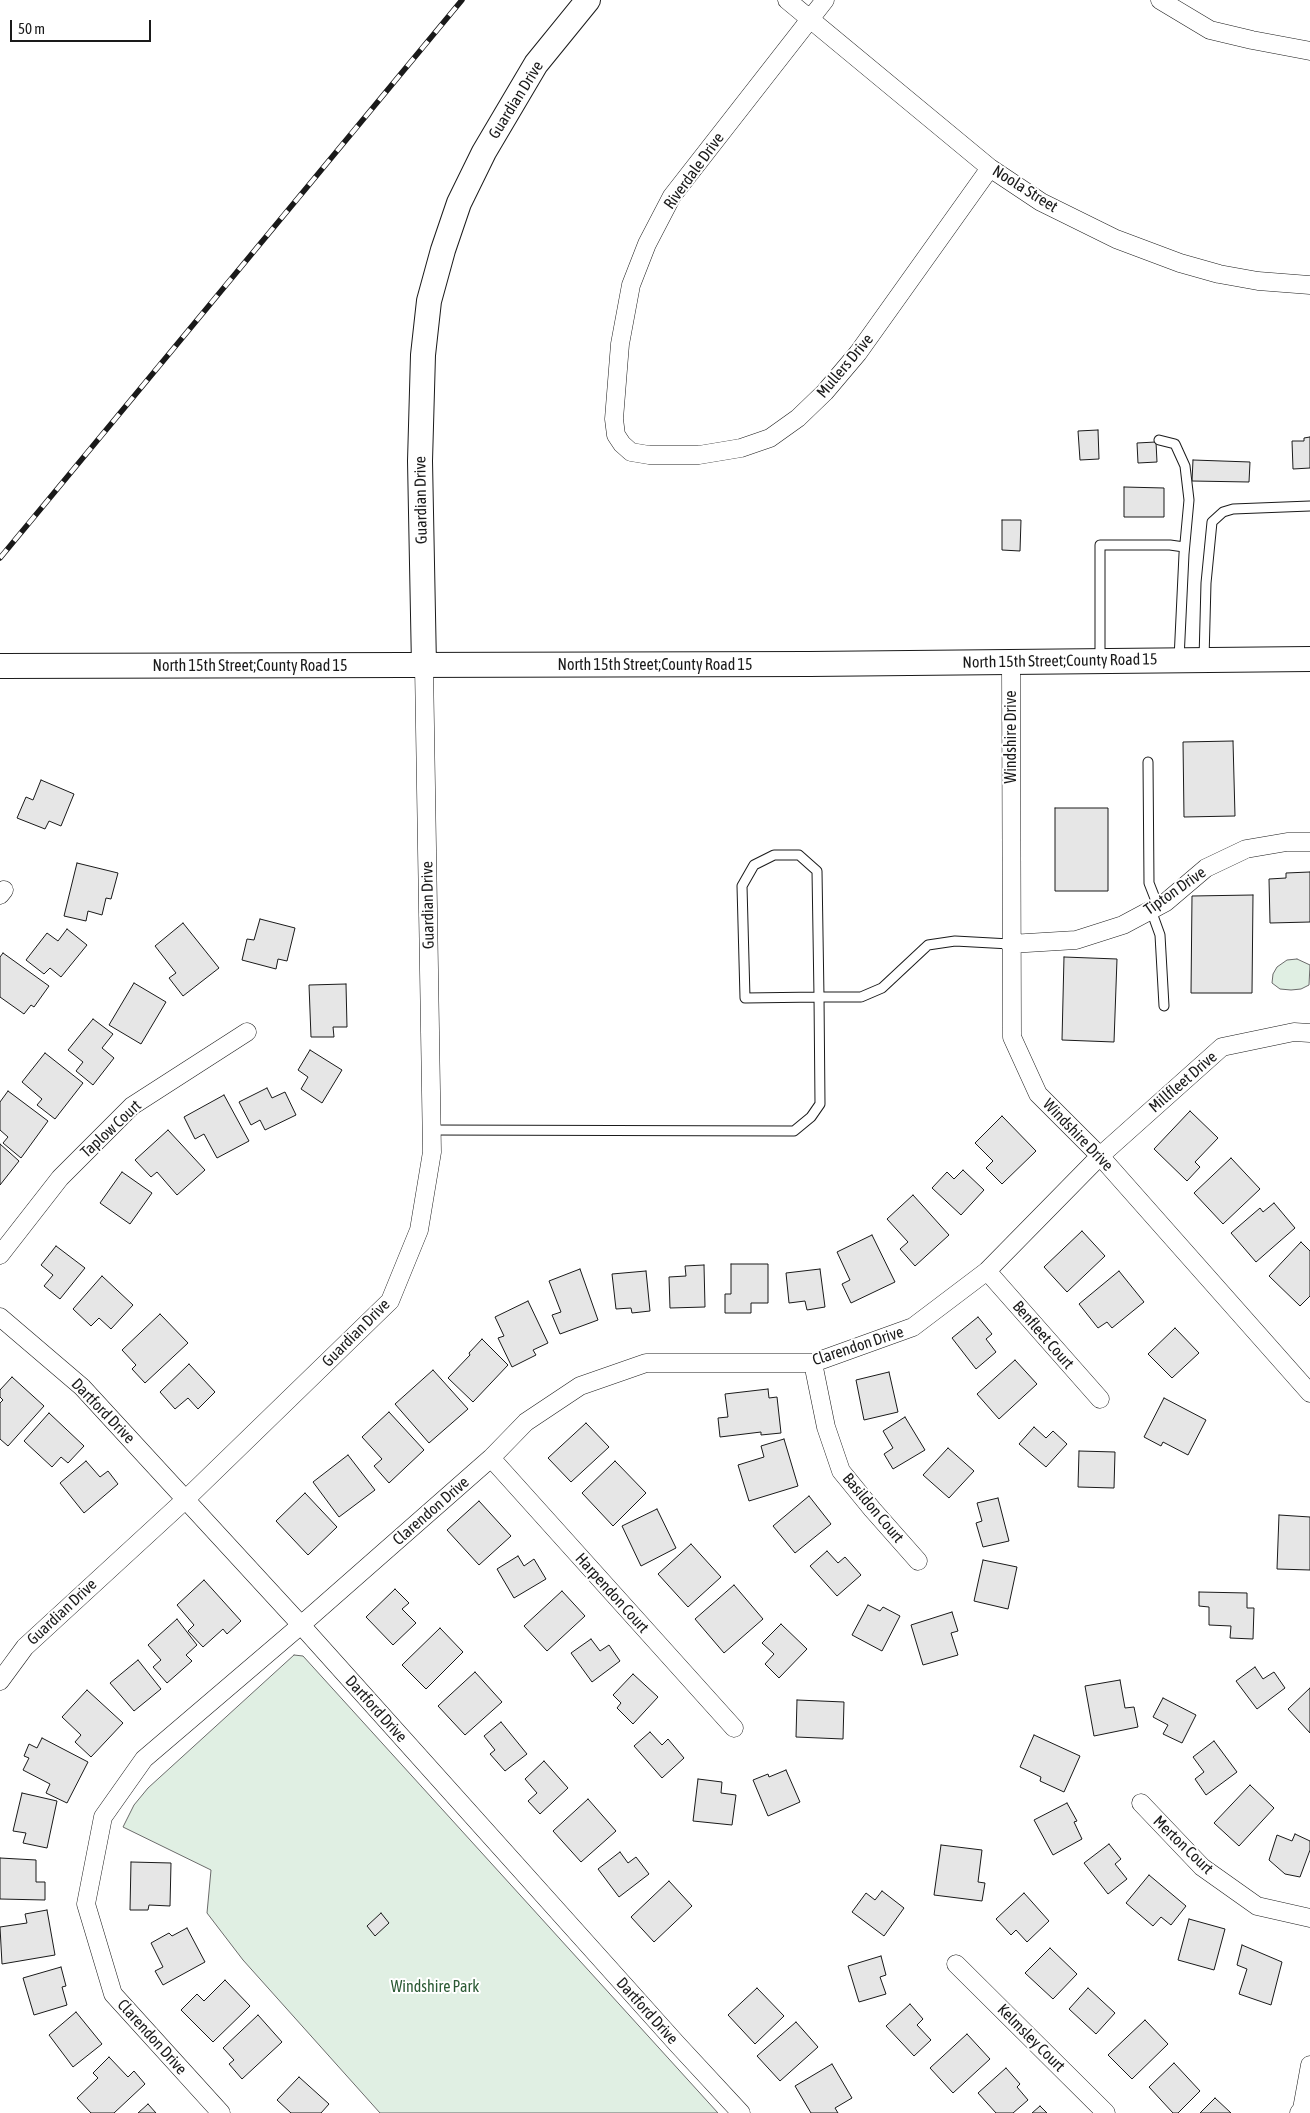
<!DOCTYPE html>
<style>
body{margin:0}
#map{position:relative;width:1310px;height:2113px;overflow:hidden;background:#fff;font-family:"Asap Condensed",sans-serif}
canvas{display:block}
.scale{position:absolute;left:10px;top:20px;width:141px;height:22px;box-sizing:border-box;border:2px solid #1a1a1a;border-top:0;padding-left:6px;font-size:15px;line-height:18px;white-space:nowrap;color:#1a1a1a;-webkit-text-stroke:4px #fff;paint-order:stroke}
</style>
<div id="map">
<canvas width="1310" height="2113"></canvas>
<div class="scale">50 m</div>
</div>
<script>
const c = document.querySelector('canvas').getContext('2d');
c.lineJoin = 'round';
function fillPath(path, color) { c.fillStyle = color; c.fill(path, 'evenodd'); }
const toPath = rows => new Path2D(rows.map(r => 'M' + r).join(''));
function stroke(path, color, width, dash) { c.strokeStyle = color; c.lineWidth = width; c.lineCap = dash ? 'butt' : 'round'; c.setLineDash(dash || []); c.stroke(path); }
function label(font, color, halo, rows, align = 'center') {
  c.font = font + ' "Asap Condensed",sans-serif'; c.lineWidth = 4; c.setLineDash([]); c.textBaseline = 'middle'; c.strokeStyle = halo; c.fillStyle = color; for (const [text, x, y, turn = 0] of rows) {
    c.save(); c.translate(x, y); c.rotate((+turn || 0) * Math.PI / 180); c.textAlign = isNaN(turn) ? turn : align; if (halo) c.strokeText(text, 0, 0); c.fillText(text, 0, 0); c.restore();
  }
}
const green = toPath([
 [1297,959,1310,965,1309,985,1301,989,1291,990,1280,989,1272,983,1273,974,1277,967,1287,960,1297,959],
 [294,1655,303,1656,718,2113,380,2113,243,1960,207,1913,211,1870,123,1827,134,1805,148,1788,294,1655]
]);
fillPath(green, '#e0efe3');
stroke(green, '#6a6a6a', 1);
const building = toPath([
 [1098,430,1099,459,1080,460,1078,431,1098,430],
 [1310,437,1310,468,1293,469,1292,441,1304,441,1304,438,1310,437],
 [1156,442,1157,462,1138,463,1137,443,1156,442],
 [1193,460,1250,462,1249,482,1192,481,1193,460],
 [1124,487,1164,488,1164,517,1124,517,1124,487],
 [1002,520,1021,520,1020,551,1002,550,1002,520],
 [1233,741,1235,816,1184,817,1183,742,1233,741],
 [41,780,74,794,61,826,49,821,45,829,17,818,26,797,33,800,41,780],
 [1055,808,1108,808,1108,891,1055,891,1055,808],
 [77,863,118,873,111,899,106,898,102,915,88,911,86,921,64,916,77,863],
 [1310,872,1310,922,1270,923,1269,879,1286,878,1286,873,1310,872],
 [1253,895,1252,993,1191,993,1192,896,1253,895],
 [260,919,295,928,287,961,278,959,276,969,242,960,247,939,254,940,260,919],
 [183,923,219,968,183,996,169,978,176,973,155,946,183,923],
 [67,929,87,945,61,977,50,968,44,974,26,960,47,933,58,941,67,929],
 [3,953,49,986,34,1007,31,1005,24,1014,0,997,0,957,3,953],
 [1064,957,1117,959,1114,1042,1062,1040,1064,957],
 [134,983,166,1002,141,1044,109,1025,134,983],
 [346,984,347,1027,333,1027,334,1037,311,1037,309,985,346,984],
 [93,1019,113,1034,102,1048,114,1058,93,1085,76,1071,83,1062,68,1050,93,1019],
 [310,1050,342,1070,322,1103,301,1089,308,1077,298,1070,310,1050],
 [45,1053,83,1083,55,1119,37,1105,42,1099,22,1082,45,1053],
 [267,1088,272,1098,285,1092,296,1115,265,1130,260,1120,251,1125,239,1102,267,1088],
 [8,1091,48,1121,21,1158,3,1143,8,1137,0,1130,0,1102,8,1091],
 [224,1095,249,1141,217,1158,204,1134,195,1139,184,1117,224,1095],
 [1190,1111,1218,1138,1195,1162,1200,1167,1187,1181,1154,1149,1190,1111],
 [1002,1116,1036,1151,1002,1184,986,1168,993,1161,975,1143,1002,1116],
 [168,1130,205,1170,177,1195,157,1172,151,1177,135,1160,168,1130],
 [0,1144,19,1161,0,1185,0,1144],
 [1231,1158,1260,1189,1223,1224,1194,1193,1231,1158],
 [963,1170,984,1190,961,1215,932,1188,947,1172,954,1179,963,1170],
 [122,1172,152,1193,130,1224,100,1203,122,1172],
 [913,1195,949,1235,915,1266,900,1249,908,1242,887,1219,913,1195],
 [1274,1203,1295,1228,1256,1262,1231,1233,1260,1208,1263,1212,1274,1203],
 [1082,1231,1105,1256,1067,1292,1044,1267,1082,1231],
 [872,1235,895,1282,851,1303,842,1284,850,1280,837,1252,872,1235],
 [1301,1242,1310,1251,1310,1296,1300,1306,1269,1276,1301,1242],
 [56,1246,85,1268,60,1299,44,1286,53,1275,41,1265,56,1246],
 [731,1264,768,1264,768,1303,751,1303,751,1313,725,1313,725,1294,731,1294,731,1264],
 [704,1265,705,1307,670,1308,669,1277,686,1276,685,1266,704,1265],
 [580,1269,598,1320,560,1334,552,1315,561,1312,549,1281,580,1269],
 [820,1269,825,1307,807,1310,805,1301,789,1303,786,1273,820,1269],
 [646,1271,650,1311,632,1313,631,1308,616,1309,612,1274,646,1271],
 [1119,1271,1144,1302,1112,1328,1107,1322,1098,1328,1079,1304,1119,1271],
 [102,1276,133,1305,111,1329,99,1318,91,1326,73,1309,102,1276],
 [528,1301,548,1343,533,1350,536,1355,512,1367,498,1338,504,1336,495,1317,528,1301],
 [160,1314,188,1343,145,1383,132,1369,136,1365,122,1350,160,1314],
 [978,1317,992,1334,986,1339,996,1352,976,1369,952,1338,978,1317],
 [1175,1328,1199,1353,1172,1378,1148,1354,1175,1328],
 [482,1339,508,1365,473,1402,448,1378,470,1355,469,1353,482,1339],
 [1015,1360,1037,1384,999,1419,977,1394,1015,1360],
 [189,1364,215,1392,198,1409,188,1398,175,1409,160,1392,189,1364],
 [433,1370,468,1409,429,1443,395,1404,433,1370],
 [889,1372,898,1412,864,1420,856,1380,889,1372],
 [12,1377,44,1406,8,1446,0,1439,0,1403,3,1400,0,1397,0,1390,12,1377],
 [768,1389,769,1398,777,1397,781,1433,761,1435,761,1432,720,1437,718,1418,728,1417,725,1394,768,1389],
 [1164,1398,1206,1420,1188,1455,1163,1442,1161,1446,1144,1437,1164,1398],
 [389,1412,424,1450,389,1483,374,1466,382,1459,362,1437,389,1412],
 [49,1413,84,1446,68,1463,61,1457,52,1467,24,1441,49,1413],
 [905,1417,925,1450,893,1469,884,1454,893,1448,883,1431,905,1417],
 [586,1423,609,1447,571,1482,548,1458,586,1423],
 [1034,1427,1046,1438,1053,1431,1067,1444,1046,1467,1019,1444,1034,1427],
 [784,1439,798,1486,749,1501,738,1465,764,1457,761,1446,784,1439],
 [948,1448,974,1471,949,1498,923,1475,948,1448],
 [1079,1451,1115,1452,1114,1488,1078,1487,1079,1451],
 [348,1455,375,1490,339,1517,313,1482,348,1455],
 [86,1461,100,1477,108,1471,118,1484,84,1513,60,1483,86,1461],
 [615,1461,646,1493,613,1526,582,1493,615,1461],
 [305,1493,337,1527,308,1555,276,1521,305,1493],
 [809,1496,831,1524,795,1553,773,1526,809,1496],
 [998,1498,1009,1541,983,1547,976,1523,982,1521,977,1503,998,1498],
 [479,1501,511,1536,479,1565,447,1530,479,1501],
 [657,1509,676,1548,641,1566,622,1526,657,1509],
 [1279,1515,1310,1517,1310,1570,1277,1569,1279,1515],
 [691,1544,721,1577,688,1607,658,1574,691,1544],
 [827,1551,838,1563,845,1557,861,1575,837,1596,810,1566,827,1551],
 [518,1556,524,1566,534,1559,546,1579,514,1598,497,1569,518,1556],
 [983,1560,1017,1567,1008,1609,974,1601,983,1560],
 [204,1580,241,1621,227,1634,223,1629,203,1647,188,1631,194,1625,177,1605,204,1580],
 [734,1585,763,1619,724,1653,695,1619,734,1585],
 [395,1589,409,1603,402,1609,416,1623,393,1645,366,1617,395,1589],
 [562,1591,585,1616,547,1651,524,1626,562,1591],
 [1199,1592,1247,1593,1247,1608,1254,1608,1253,1639,1230,1638,1231,1626,1209,1625,1209,1607,1199,1606,1199,1592],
 [868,1605,880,1611,883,1607,900,1616,882,1651,852,1635,868,1605],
 [952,1612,958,1631,951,1633,958,1655,923,1665,911,1625,952,1612],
 [177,1619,197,1645,186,1655,192,1661,167,1683,153,1667,161,1660,148,1645,177,1619],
 [781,1624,807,1649,779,1678,765,1664,774,1654,762,1643,781,1624],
 [440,1628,463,1652,426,1689,402,1665,440,1628],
 [591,1639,600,1651,609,1645,620,1661,592,1682,571,1653,591,1639],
 [138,1660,161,1689,134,1711,110,1683,138,1660],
 [1255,1667,1263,1679,1274,1672,1285,1688,1257,1709,1236,1681,1255,1667],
 [475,1672,502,1702,465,1735,438,1706,475,1672],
 [633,1674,658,1697,633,1724,617,1708,621,1703,613,1695,633,1674],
 [1120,1680,1125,1708,1134,1707,1138,1727,1094,1736,1085,1686,1120,1680],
 [1310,1688,1310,1733,1288,1709,1310,1688],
 [87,1690,123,1723,91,1757,75,1742,81,1735,62,1717,87,1690],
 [1163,1698,1196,1715,1182,1743,1163,1734,1168,1725,1153,1717,1163,1698],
 [797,1700,844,1702,843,1739,796,1737,797,1700],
 [501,1722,527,1754,505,1771,490,1754,495,1750,484,1736,501,1722],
 [650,1732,662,1745,668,1739,684,1758,662,1778,634,1746,650,1732],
 [1034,1735,1080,1756,1064,1792,1040,1781,1041,1777,1020,1767,1034,1735],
 [42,1738,88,1762,67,1803,46,1793,50,1784,23,1770,29,1758,24,1756,29,1744,37,1748,42,1738],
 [1214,1741,1237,1772,1206,1795,1195,1779,1204,1772,1193,1757,1214,1741],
 [544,1761,568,1788,540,1814,528,1801,537,1793,525,1779,544,1761],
 [786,1770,800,1802,768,1816,753,1780,768,1774,769,1777,786,1770],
 [698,1779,722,1782,721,1793,736,1795,732,1825,693,1821,698,1779],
 [1250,1785,1274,1808,1239,1846,1214,1823,1250,1785],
 [22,1793,57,1801,47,1848,23,1843,26,1833,13,1831,22,1793],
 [588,1799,616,1831,581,1862,553,1831,588,1799],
 [1067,1803,1077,1821,1074,1822,1082,1839,1053,1855,1034,1820,1067,1803],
 [1295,1834,1310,1841,1310,1850,1300,1877,1285,1874,1269,1860,1277,1835,1292,1841,1295,1834],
 [1109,1844,1121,1859,1115,1864,1127,1879,1108,1894,1084,1863,1109,1844],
 [941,1845,982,1850,978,1882,985,1883,982,1901,934,1895,941,1845],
 [620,1852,628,1863,636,1857,649,1874,619,1897,598,1869,620,1852],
 [0,1858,36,1860,36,1882,45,1882,45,1900,0,1899,0,1858],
 [131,1862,171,1863,170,1906,149,1905,148,1910,130,1910,131,1862],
 [1149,1875,1186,1906,1171,1925,1161,1917,1153,1926,1126,1903,1149,1875],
 [669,1881,692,1906,654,1942,631,1917,669,1881],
 [882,1891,904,1908,884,1936,852,1912,866,1893,875,1900,882,1891],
 [1024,1893,1049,1921,1027,1942,1016,1930,1011,1935,996,1919,1024,1893],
 [47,1910,55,1955,2,1964,0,1927,27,1923,25,1914,47,1910],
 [381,1913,389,1923,375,1936,367,1926,381,1913],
 [1189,1919,1225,1929,1214,1970,1178,1960,1189,1919],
 [187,1928,205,1962,163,1985,155,1971,163,1967,151,1943,169,1933,172,1936,187,1928],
 [1242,1945,1282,1962,1271,2005,1239,1994,1247,1969,1237,1965,1242,1945],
 [1050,1948,1077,1974,1053,1999,1025,1973,1050,1948],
 [881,1956,886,1975,880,1977,886,1994,859,2002,848,1966,881,1956],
 [61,1967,66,1986,62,1987,67,2005,34,2015,23,1978,61,1967],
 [225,1980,250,2006,213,2042,181,2010,197,1994,204,2001,225,1980],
 [757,1988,784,2016,755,2044,728,2015,757,1988],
 [1088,1988,1115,2013,1096,2034,1069,2009,1088,1988],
 [910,2004,923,2019,917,2025,931,2040,914,2056,886,2026,910,2004],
 [76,2012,102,2044,73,2067,49,2035,76,2012],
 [258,2015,282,2042,242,2079,229,2064,234,2060,223,2048,258,2015],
 [1145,2020,1168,2044,1132,2079,1108,2055,1145,2020],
 [796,2022,818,2047,780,2081,757,2056,796,2022],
 [967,2034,990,2059,953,2093,930,2068,967,2034],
 [109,2057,128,2077,134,2071,145,2084,114,2113,91,2113,77,2098,98,2078,93,2073,109,2057],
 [1174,2063,1200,2091,1178,2113,1173,2113,1149,2087,1174,2063],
 [832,2064,852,2098,835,2108,838,2113,811,2113,795,2086,832,2064],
 [1006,2068,1020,2084,1017,2087,1028,2100,1013,2113,996,2113,978,2093,1006,2068],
 [299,2077,329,2104,321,2113,291,2113,277,2100,299,2077],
 [1215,2098,1231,2113,1200,2113,1215,2098],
 [148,2104,156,2113,138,2113,148,2104],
 [1040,2106,1047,2113,1032,2113,1040,2106]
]);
fillPath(building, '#e6e6e6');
stroke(building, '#1a1a1a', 1);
const lane = toPath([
 [1159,440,1175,444,1185,466,1189,500,1184,554,1179,659],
 [1204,659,1206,583,1212,522,1223,512,1233,509,1310,506],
 [1100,660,1100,545,1170,545,1184,547],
 [1148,762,1149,883,1158,906],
 [1151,910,1160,935,1164,1006],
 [431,1130,794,1131,811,1117,820,1104,819,997,817,871,799,855,774,855,754,865,742,886,745,998,819,997,861,997,882,988,928,945,955,941,1010,944]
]);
const street = toPath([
 [787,0,990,168,1041,202,1116,239,1180,263,1219,274,1258,281,1310,285],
 [825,0,672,196,647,244,631,285,620,344,614,419,616,435,622,444,631,452,649,455,699,455,741,448,770,438,798,418,825,392,858,353,990,168],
 [1160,0,1210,30,1252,40,1310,51],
 [1011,661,1012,1037,1038,1094,1100,1156,1310,1393],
 [0,895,4,890],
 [1010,944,1076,940,1123,925,1166,902,1206,868,1246,849,1287,842,1310,842],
 [0,1255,60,1178,132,1106,247,1032],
 [987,1271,1100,1399],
 [0,1317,82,1387,301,1625,677,2044,741,2113],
 [813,1363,826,1427,841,1471,872,1509,918,1561],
 [491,1458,734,1728],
 [0,1681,25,1647,186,1499,390,1301,419,1230,432,1152,424,666],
 [1141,1803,1202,1867,1257,1906,1310,1918],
 [956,1964,1106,2113],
 [221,2113,113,1994,86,1904,103,1817,144,1759,301,1625,491,1458,526,1422,580,1386,646,1363,813,1363,913,1327,987,1271,1100,1156,1222,1047,1294,1032,1310,1033],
 [1299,2113,1302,2109,1310,2065]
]);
const secondary = toPath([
 [0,666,809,664,1310,659],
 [424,666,420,461,423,355,429,301,443,250,459,203,484,152,536,64,588,0]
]);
stroke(lane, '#1a1a1a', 11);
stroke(street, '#1a1a1a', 19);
stroke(secondary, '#1a1a1a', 26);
stroke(lane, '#fff', 9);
stroke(street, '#fff', 18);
stroke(secondary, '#fff', 24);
const rail = toPath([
 [0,558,462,0]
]);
stroke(rail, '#1a1a1a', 5.5);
stroke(rail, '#fff', 4, [11]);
label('16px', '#1a1a1a', '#fff', [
 ["Guardian Drive",516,100,-58],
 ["Riverdale Drive",694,171,-54],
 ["Noola Street",1025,189,32],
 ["Mullers Drive",845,366,-50],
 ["Guardian Drive",421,500,-91],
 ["North 15th Street;County Road 15",1060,661,-1],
 ["North 15th Street;County Road 15",655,665],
 ["North 15th Street;County Road 15",250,666],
 ["Windshire Drive",1011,737,-90],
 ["Tipton Drive",1175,891,-35],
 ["Guardian Drive",428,905,-91],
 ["Millfleet Drive",1183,1082,-41],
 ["Taplow Court",111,1129,-43],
 ["Windshire Drive",1078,1135,46],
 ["Guardian Drive",356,1333,-45],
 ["Benfleet Court",1043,1335,49],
 ["Clarendon Drive",858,1346,-18],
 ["Dartford Drive",103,1411,46],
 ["Basildon Court",873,1508,50],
 ["Clarendon Drive",431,1511,-41],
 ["Harpendon Court",612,1593,48],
 ["Guardian Drive",62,1612,-43],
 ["Dartford Drive",376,1709,48],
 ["Merton Court",1183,1845,44],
 ["Dartford Drive",647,2011,48],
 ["Clarendon Drive",152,2037,48],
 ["Kelmsley Court",1031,2038,45]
]);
label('16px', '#2b5a34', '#fff', [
 ["Windshire Park",435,1987]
]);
</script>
